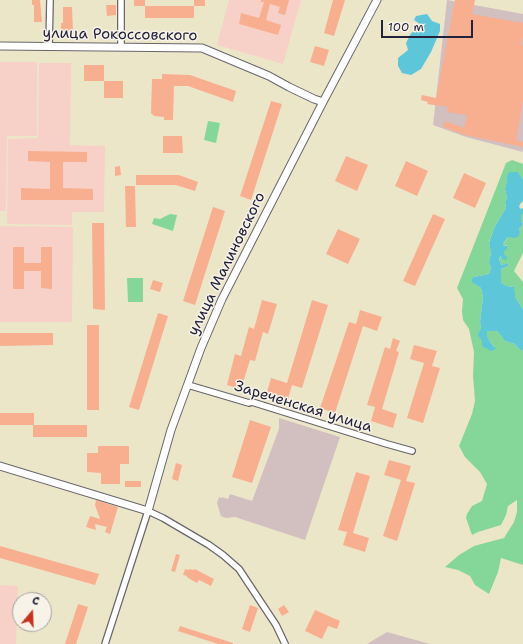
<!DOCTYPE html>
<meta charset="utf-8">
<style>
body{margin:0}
#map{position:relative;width:523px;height:644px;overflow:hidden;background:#ece6c9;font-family:"Shantell Sans",sans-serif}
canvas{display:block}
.north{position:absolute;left:12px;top:592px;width:40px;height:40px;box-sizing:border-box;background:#f7f3e8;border:1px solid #a29fa3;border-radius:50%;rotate:19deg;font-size:11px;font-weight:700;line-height:16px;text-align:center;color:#22223b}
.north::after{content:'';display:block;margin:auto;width:14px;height:18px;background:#c8321e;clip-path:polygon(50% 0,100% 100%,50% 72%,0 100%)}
.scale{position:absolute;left:381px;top:20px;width:92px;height:18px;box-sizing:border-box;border:2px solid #22223b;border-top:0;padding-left:5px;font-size:12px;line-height:14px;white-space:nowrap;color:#22223b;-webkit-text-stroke:3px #f7f3e8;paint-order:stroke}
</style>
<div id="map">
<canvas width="523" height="644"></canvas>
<div class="north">С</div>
<div class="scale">100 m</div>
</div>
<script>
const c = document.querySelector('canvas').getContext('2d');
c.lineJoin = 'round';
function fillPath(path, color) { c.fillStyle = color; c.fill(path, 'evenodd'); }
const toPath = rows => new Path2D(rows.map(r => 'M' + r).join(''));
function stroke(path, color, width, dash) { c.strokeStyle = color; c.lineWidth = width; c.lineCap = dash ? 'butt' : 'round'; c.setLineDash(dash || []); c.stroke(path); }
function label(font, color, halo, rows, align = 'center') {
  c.font = font + ' "Shantell Sans",sans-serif'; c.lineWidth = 3; c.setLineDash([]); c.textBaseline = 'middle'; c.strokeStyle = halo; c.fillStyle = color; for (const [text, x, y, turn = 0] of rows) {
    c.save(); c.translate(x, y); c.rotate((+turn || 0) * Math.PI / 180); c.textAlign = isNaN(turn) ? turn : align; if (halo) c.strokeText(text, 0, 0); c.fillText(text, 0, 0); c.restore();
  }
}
fillPath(toPath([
 [229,0,301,0,283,64,217,45],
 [0,62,37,62,37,136,7,136,6,211,0,211],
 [39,63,71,63,70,145,105,146,104,212,72,212,72,225,7,224,8,139,38,138],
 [0,226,73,227,72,322,0,322],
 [0,585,18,586,16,644,0,644]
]), '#f7d1c7');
fillPath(toPath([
 [447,0,523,14,523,152,466,137,433,125],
 [279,418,340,437,305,540,235,517,226,518,221,516,217,503,219,497,222,498,222,497,228,499,230,494,252,501,279,429],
 [387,632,430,644,367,644]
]), '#d2bfc0');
fillPath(toPath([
 [208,121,220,123,216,143,204,140],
 [512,160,523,164,523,179,521,177,507,181,505,189,507,198,505,202,506,208,494,228,489,242,491,253,489,262,491,268,489,274,474,277,473,283,481,288,483,297,480,322,481,328,479,335,496,348,491,343,487,336,487,331,496,331,498,332,505,341,515,344,520,350,523,350,523,565,501,558,498,572,489,594,475,585,470,576,458,570,445,567,459,555,474,546,504,538,514,522,517,512,517,500,508,506,506,515,501,525,478,532,472,535,466,518,467,514,472,506,482,501,487,484,480,472,465,457,459,446,472,414,475,401,473,376,474,352,469,329,463,320,462,311,463,299,457,288,506,163],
 [170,214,177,215,173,231,152,224,154,218,160,219],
 [521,214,523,214,523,253,514,271,523,282,523,309,515,297,514,287,506,286,501,282,501,269,508,266,509,263,503,265,501,264,499,259,504,254,504,250,508,246,503,245,508,237,520,232,519,228,522,226,523,223,521,221],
 [127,278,143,278,143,302,128,302]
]), '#84d799');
fillPath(toPath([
 [427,14,432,21,440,24,440,31,431,52,421,69,411,75,402,73,398,66,398,58,408,50,406,43,411,33,416,31,420,24,414,20,416,16],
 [509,172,517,172,521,177,523,179,523,201,520,204,519,207,521,209,523,208,523,214,521,214,521,221,523,223,522,226,519,228,520,232,518,237,514,238,508,237,505,241,503,245,506,246,508,246,507,249,504,251,504,254,507,257,507,260,502,259,501,256,499,259,501,264,502,265,509,263,508,266,501,269,501,282,506,286,514,287,515,292,515,297,523,309,523,350,520,350,515,344,505,341,498,332,496,331,487,331,487,336,491,343,496,349,491,351,482,346,482,341,478,335,481,328,480,322,483,297,481,288,473,283,471,280,474,277,489,274,491,268,489,262,491,253,489,243,494,228,506,208,505,202,507,198,505,189,507,181,507,176]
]), '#5dc6d9');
fillPath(toPath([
 [32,0,40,0,42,22,34,22,34,5,32,5],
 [134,0,145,0,145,6,134,6],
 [194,0,205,0,205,6,194,6],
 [261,0,289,0,285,15,278,13,280,7,270,4,266,20,281,25,278,35,239,24,241,13,259,18,264,2,261,2],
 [333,0,345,0,334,36,324,33],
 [455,0,475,0,472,14,523,23,523,38,521,45,523,45,523,101,516,140,523,142,523,147,465,135,443,127,445,121,464,128,467,115,447,112,448,107,427,104,428,102,421,100,422,95,436,98],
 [106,5,116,5,116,15,107,16],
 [145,6,194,6,194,18,145,18],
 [63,7,72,7,73,31,61,31,61,23,63,23],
 [315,46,329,50,324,66,310,62],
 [84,65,104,65,104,81,84,81],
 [162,74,190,75,236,91,233,102,188,86,174,86,173,120,164,120,164,117,154,116,151,113,152,79,162,79],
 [104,81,123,81,123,98,104,98],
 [271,101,282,104,251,200,240,196],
 [163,136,182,136,183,153,163,153],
 [28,151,87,152,87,162,63,162,63,188,93,189,93,200,21,200,21,188,50,189,50,162,28,161],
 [346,156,368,165,357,191,335,181],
 [406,161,428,171,417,196,395,186],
 [120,166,121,175,115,176,115,167],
 [464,173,486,183,475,208,453,198],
 [136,175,179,175,198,182,195,191,176,185,136,185],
 [125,186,135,186,136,227,126,227],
 [213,207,225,211,195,305,183,301],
 [433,214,445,219,415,286,403,281],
 [92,223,104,223,105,310,93,309],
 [338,229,360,239,348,264,326,254],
 [13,247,24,247,24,263,41,263,41,247,52,247,52,289,41,288,41,271,24,271,24,289,13,289],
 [153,280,163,283,160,292,150,289],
 [262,300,277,304,268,334,263,332,255,361,250,360,241,389,227,385,235,354,241,356,249,327,254,329],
 [312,300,328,305,302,388,292,385,288,399,267,392,271,378,287,383],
 [360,310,382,317,377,331,363,326,335,413,320,408,349,322,356,324],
 [158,313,168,316,139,410,129,407],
 [87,325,99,325,99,410,87,410],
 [0,333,53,333,53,345,0,346],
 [393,338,400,341,396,351,399,352,382,409,397,414,393,428,371,421,375,407,367,405,385,347,390,349],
 [414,345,437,351,432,366,440,368,423,423,407,418,424,363,410,359],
 [0,413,34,413,34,425,0,425],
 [250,420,271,427,252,483,232,477],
 [33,425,87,425,87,437,33,437],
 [98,446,129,446,129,464,120,464,120,484,101,484,101,473,87,472,87,453,98,453],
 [389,460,411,466,406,481,415,483,397,541,383,536,401,480,384,475],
 [176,463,182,465,178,481,172,479],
 [356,472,370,476,353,533,369,538,365,552,343,545,347,532,338,530],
 [125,481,141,481,141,487,125,487],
 [96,500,118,507,110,534,105,532,107,527,95,524,96,530,86,527,90,516,100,519,95,505],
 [0,546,99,574,95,585,0,558],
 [176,554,180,555,175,572,171,571],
 [185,569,189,570,189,569,194,570,195,569,214,579,211,586,199,580,197,583,190,579,187,577,187,576,183,575],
 [78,604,88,607,76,644,65,644],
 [250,605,258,608,250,632,242,629],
 [284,605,289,612,282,616,278,609],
 [315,610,340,621,337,629,328,626,322,639,305,631],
 [180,626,233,643,233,644,218,644,178,631]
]), '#f8af90');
const minor = toPath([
 [121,0,121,47],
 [49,47,50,0],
 [188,385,249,403,252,402,387,444,412,451],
 [105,644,148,511,163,518,209,545,223,555,239,569,276,625,285,644]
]);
const tertiary = toPath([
 [0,46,202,48,269,76,289,87,314,99,323,102],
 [0,466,148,511,171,430,201,348,222,299,323,102,377,0]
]);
stroke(minor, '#69676d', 8);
stroke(tertiary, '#69676d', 9);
stroke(minor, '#fff', 5.5);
stroke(tertiary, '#fff', 7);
label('15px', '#22223b', '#f7f3e8', [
 ["улица Рокоссовского",120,35,1],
 ["улица Малиновского",227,264,-64],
 ["Зареченская улица",303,407,17]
]);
</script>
